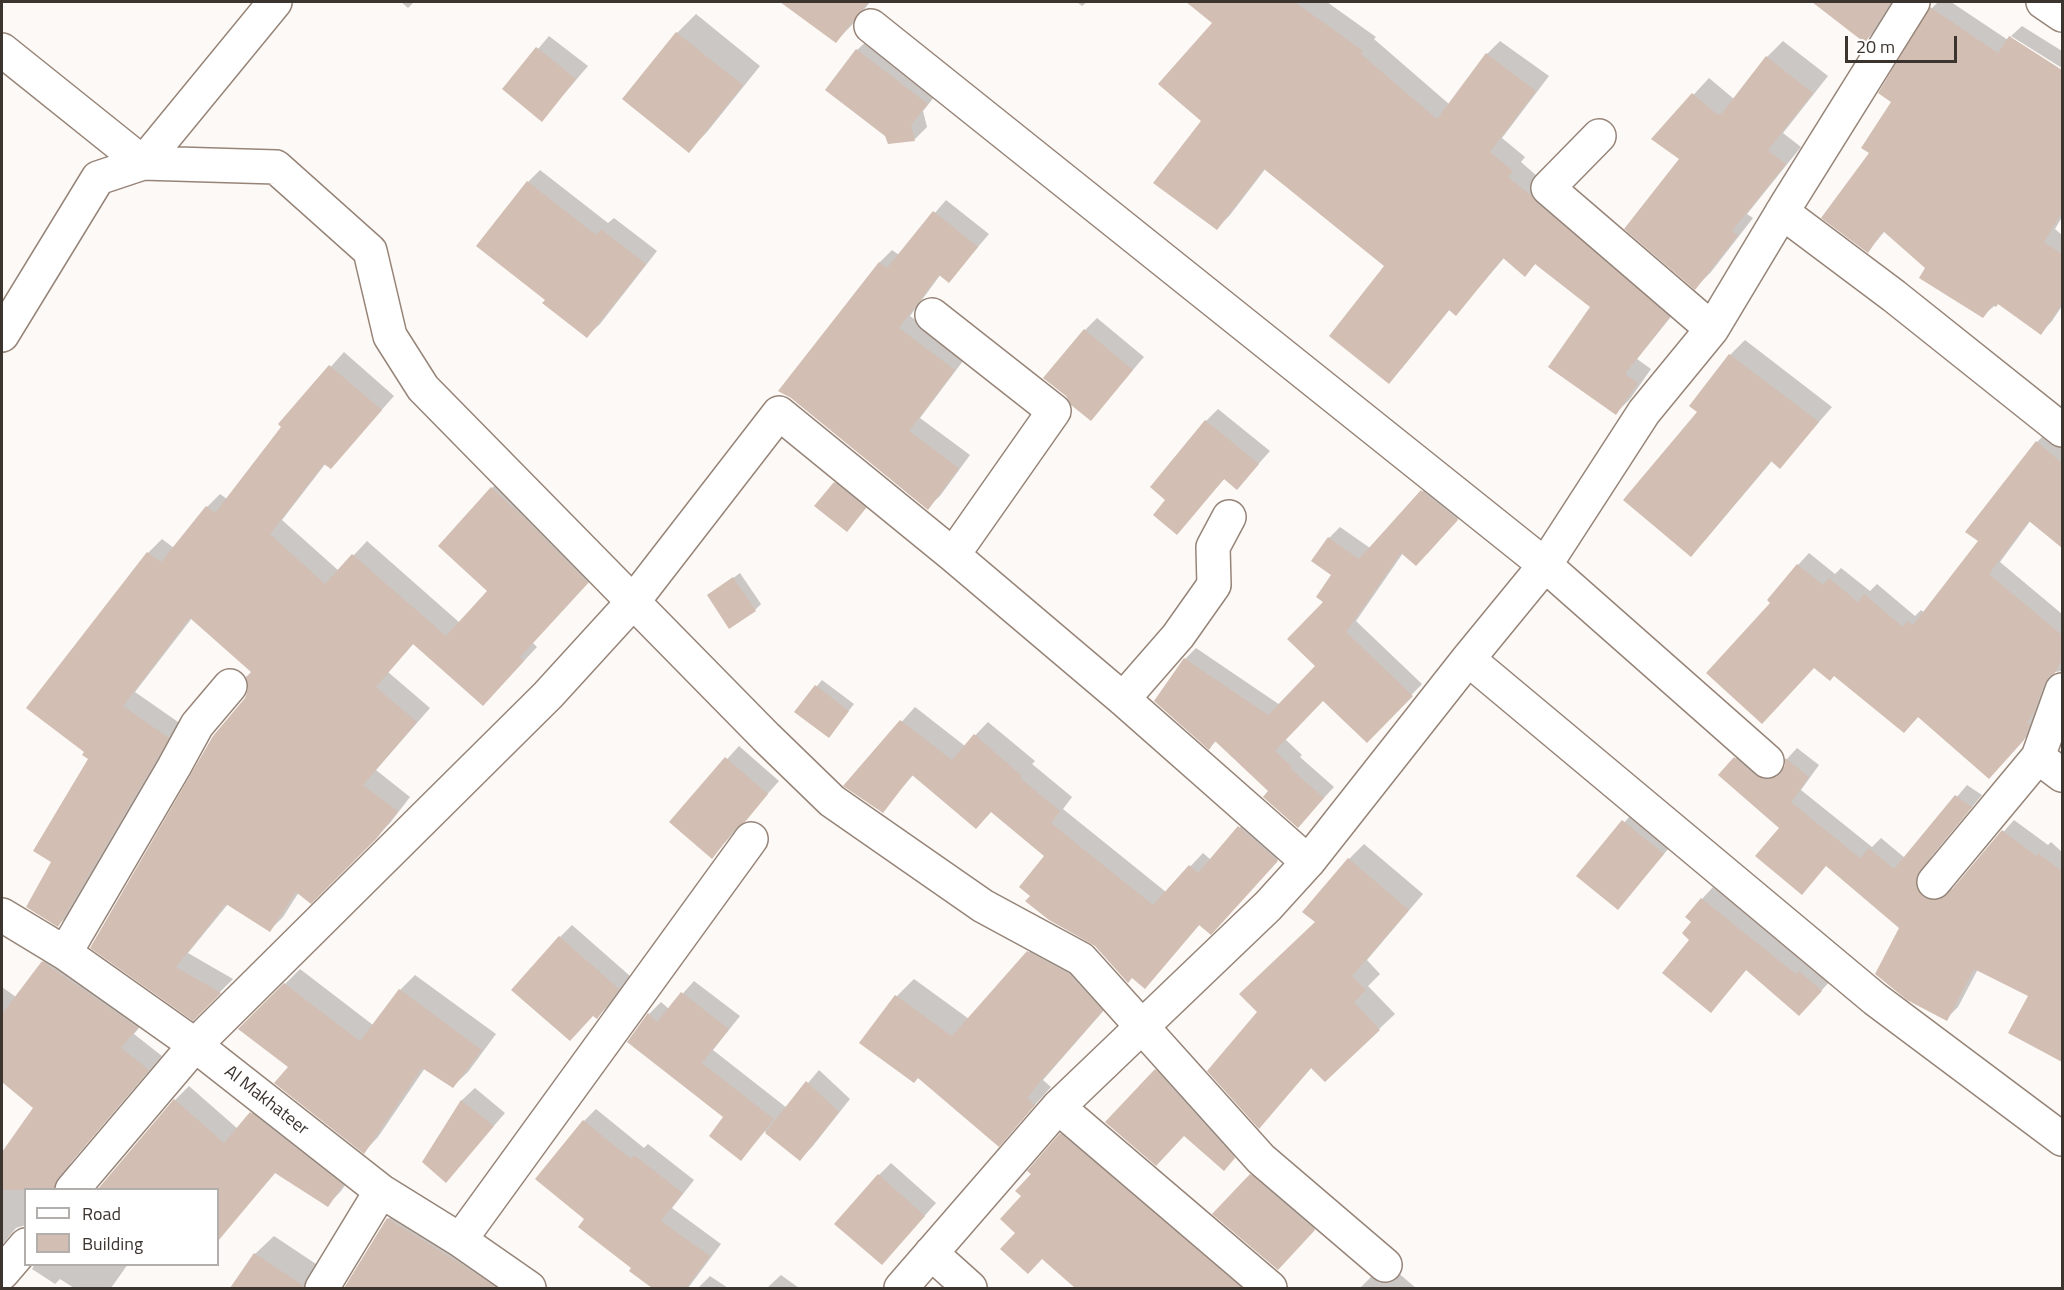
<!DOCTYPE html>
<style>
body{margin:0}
#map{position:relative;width:2064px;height:1290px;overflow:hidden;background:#fdf9f6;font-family:"Titillium Web",sans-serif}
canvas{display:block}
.frame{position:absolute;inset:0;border:3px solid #3c342f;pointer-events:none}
.legend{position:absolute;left:24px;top:1188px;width:195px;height:78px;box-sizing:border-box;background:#fff;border:2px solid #b1aeac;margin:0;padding:8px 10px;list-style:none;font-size:18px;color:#3c342f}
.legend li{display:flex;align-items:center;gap:12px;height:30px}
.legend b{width:30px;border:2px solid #b1aeac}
.scale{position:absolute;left:1845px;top:36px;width:112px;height:27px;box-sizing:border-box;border:3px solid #3c342f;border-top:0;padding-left:8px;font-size:18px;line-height:21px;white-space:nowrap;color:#3c342f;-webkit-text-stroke:4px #fff;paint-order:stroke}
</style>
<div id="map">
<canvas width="2064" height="1290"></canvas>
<div class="frame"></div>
<ul class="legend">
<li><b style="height:8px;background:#fff"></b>Road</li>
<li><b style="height:16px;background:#d2beb2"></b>Building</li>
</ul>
<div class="scale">20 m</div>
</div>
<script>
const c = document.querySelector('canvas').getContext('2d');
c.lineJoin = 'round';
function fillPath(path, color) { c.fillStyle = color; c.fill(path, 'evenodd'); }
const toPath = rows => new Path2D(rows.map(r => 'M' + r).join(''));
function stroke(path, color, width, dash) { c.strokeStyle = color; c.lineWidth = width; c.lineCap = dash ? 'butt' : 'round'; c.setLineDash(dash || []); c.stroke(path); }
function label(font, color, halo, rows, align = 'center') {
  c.font = font + ' "Titillium Web",sans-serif'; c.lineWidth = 4.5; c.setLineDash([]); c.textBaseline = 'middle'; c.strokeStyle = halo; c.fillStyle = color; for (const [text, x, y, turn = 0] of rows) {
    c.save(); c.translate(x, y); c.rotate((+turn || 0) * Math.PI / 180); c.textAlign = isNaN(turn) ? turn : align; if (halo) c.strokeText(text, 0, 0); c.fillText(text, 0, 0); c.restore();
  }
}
fillPath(toPath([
 [401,2,414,2,408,8],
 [783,2,870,2,852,25,836,41],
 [1077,2,1087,2,1082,6],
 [1189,2,1327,2,1376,37,1374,39,1449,104,1487,54,1500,41,1549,76,1502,138,1525,157,1521,162,1682,303,1637,359,1651,369,1630,399,1616,413,1592,307,1536,263,1524,275,1504,258,1456,314,1450,309,1402,368,1389,382,1386,266,1266,168,1230,215,1217,228,1203,120,1214,22],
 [1815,2,1897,2,1882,24,1865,41],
 [1938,2,1951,2,2008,40,2011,36,2011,39,2062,71,2062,217,2055,229,2062,235,2062,306,2052,321,2041,333,1998,303,1982,316,1885,231,1868,251,1871,153,1932,8],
 [696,14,760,66,707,132,689,151,624,99,677,33],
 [2022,26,2062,51,2062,68,2011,36],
 [549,36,588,66,542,120,504,89],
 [870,38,939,91,923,111,927,127,915,139,889,142,886,135,827,90,857,50],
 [1783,41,1828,76,1783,133,1801,147,1747,214,1753,218,1711,272,1695,288,1681,159,1653,139,1709,78,1734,99,1767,57],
 [540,170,608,223,614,218,657,251,600,324,587,336,547,299,528,182],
 [946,200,989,234,949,281,941,274,910,316,966,357,920,418,970,455,940,496,927,508,792,397,880,262,892,250,899,255],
 [1097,318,1144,357,1091,419,1085,330],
 [1745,340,1832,407,1780,467,1772,461,1706,539,1691,554,1699,412,1730,355],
 [344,352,394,396,331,467,326,463,282,520,339,571,367,541,460,623,489,590,492,488,506,475,601,569,533,643,537,647,496,691,414,643,388,672,430,708,376,770,410,797,390,823,311,902,299,892,283,917,270,930,228,904,188,953,233,979,193,1019,92,947,246,698,253,672,192,618,135,692,181,724,72,912,58,925,53,861,90,758,86,752,28,708,148,553,162,539,174,548,207,507,220,494,227,499,283,426,280,424],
 [1218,409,1270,451,1237,488,1225,478,1177,532,1167,500,1206,421],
 [2048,431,2062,436,2062,546,2031,520,2000,562,2062,614,2062,671,2055,672,2036,726,2000,766,1919,716,1904,731,1772,603,1798,565,1809,553,1835,574,1841,568,1870,591,1877,584,1915,616,1921,610,1925,613,1980,541,2037,442],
 [847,471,877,495,847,530,835,483],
 [1433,480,1468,508,1427,554,1403,553,1356,621,1422,684,1367,741,1323,699,1285,739,1302,755,1300,757,1334,787,1298,826,1270,791,1217,740,1209,748,1185,659,1196,648,1280,705,1317,666,1325,601,1333,575,1329,538,1340,527,1370,548],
 [740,573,761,604,755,610,709,596],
 [822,680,854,704,829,736,796,711],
 [915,707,965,746,988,722,1035,761,1032,764,1072,797,1063,809,1166,892,1203,853,1211,860,1253,813,1290,846,1224,919,1200,924,1158,973,1096,945,1032,896,1046,856,992,811,976,827,914,774,882,811,845,785],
 [739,746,779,781,712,857,671,821],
 [1747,747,1776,769,1785,768,1787,759,1797,748,1819,765,1801,790,1872,847,1881,838,1905,858,1967,785,1982,795,1931,857,1926,866,1942,890,1953,889,2014,820,2048,845,2051,842,2062,852,2062,950,2048,969,2062,976,2062,1054,2059,1058,2034,986,1978,969,1958,1007,1946,1019,1901,927,1720,775],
 [1636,809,1675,841,1618,908,1578,876],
 [1364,844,1423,894,1367,960,1380,974,1368,986,1395,1014,1325,1080,1312,1067,1259,1127,1259,1012,1316,922,1349,859],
 [1713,887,1809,963,1832,979,1810,1003,1747,969,1711,1011,1691,939,1693,922,1702,899],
 [572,925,630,976,609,1005,597,1017,560,937],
 [1045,935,1119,993,1043,1080,1051,1087,999,1145,918,1077,861,1042,897,996,914,979,969,1019],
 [57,948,151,1013,134,1034,162,1056,71,1162,67,1171,74,1190,26,1190,26,1225,16,1228,2,1245,2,1154,35,1108,2,1080,2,987,16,997,43,962],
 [300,969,373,1025,400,990,415,975,496,1034,468,1072,453,1086,425,1068,378,1137,364,1152,290,1067,240,1029],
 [694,981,740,1016,713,1050,787,1108,819,1070,850,1099,812,1147,800,1159,765,1131,741,1159,726,1117,649,1014,661,1002,669,1009],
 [1168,1059,1245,1145,1224,1169,1185,1134,1156,1070],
 [189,1086,238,1129,265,1099,356,1170,341,1191,327,1206,276,1172,232,1222,218,1211,218,1190,175,1100],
 [475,1088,505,1113,446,1181,424,1162,462,1100],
 [596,1109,644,1148,648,1144,694,1180,672,1208,721,1244,688,1288,655,1288,631,1271,633,1268,584,1121],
 [1076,1120,1257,1275,1245,1288,1101,1288,1087,1275,1017,1233,1023,1196,1033,1174,1061,1134],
 [891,1163,936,1203,894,1250,879,1175],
 [1263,1163,1326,1217,1290,1256,1251,1175],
 [402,1205,531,1288,345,1288,388,1219],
 [274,1236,322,1268,325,1288,232,1288,255,1254],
 [35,1264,128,1264,111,1288,74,1288,60,1279,55,1284,32,1269],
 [1383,1265,1396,1271,1416,1288,1360,1288],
 [781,1275,799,1288,767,1288],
 [710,1276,728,1288,698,1288]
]), '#0003');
fillPath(toPath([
 [780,2,868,2,836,43],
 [1186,2,1295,2,1363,51,1361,54,1437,119,1486,53,1536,91,1490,152,1513,171,1508,177,1532,196,1536,202,1670,317,1625,374,1638,383,1616,415,1548,367,1590,307,1535,264,1525,277,1503,258,1456,316,1449,310,1389,384,1329,336,1384,266,1264,169,1217,230,1153,183,1201,121,1158,84,1212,23],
 [1812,2,1891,2,1865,43],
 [1930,7,1998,53,2009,36,2062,70,2062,212,2044,242,2062,254,2062,304,2041,335,1998,304,1996,307,1993,305,1983,318,1919,278,1925,268,1883,231,1868,253,1821,218,1869,153,1861,148,1891,102,1878,93],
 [676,32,743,85,689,153,622,99],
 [536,47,576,79,542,122,502,89],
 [856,49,928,104,911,125,915,141,888,144,885,136,825,90],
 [1766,56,1813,93,1768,150,1786,164,1732,231,1738,235,1695,290,1624,229,1679,159,1651,139,1692,93,1718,115,1722,113],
 [527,181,596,235,601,229,646,264,587,338,542,303,545,300,476,246],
 [933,211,978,247,949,283,939,275,899,328,955,370,909,431,959,468,928,510,791,398,778,391,879,262,887,268],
 [1084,329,1133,370,1091,421,1071,405,1066,396,1043,378],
 [1729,354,1819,422,1780,469,1771,461,1691,557,1623,500,1697,412,1689,406],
 [329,365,382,410,331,469,324,464,270,534,325,584,352,554,446,636,487,591,438,546,491,487,524,518,588,583,520,657,524,661,483,706,413,644,376,687,417,722,363,785,398,811,377,838,311,904,296,892,270,932,226,904,176,967,221,993,193,1021,90,948,213,736,245,698,248,689,246,677,251,672,190,618,123,706,169,738,58,927,26,907,51,862,33,851,88,759,82,755,84,752,26,708,147,552,161,562,206,506,215,513,281,427,278,424],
 [1205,420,1259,464,1237,490,1224,479,1177,535,1153,515,1165,500,1150,487],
 [2036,441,2062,463,2062,548,2029,521,1989,574,2062,635,2062,659,2055,673,2049,676,2044,684,2034,712,2027,722,2030,725,2024,740,1989,779,1918,717,1904,733,1834,676,1830,681,1814,668,1762,724,1706,673,1770,603,1767,600,1797,564,1823,585,1829,578,1858,602,1864,594,1903,627,1908,621,1913,625,1978,541,1965,532],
 [834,482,866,508,847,532,814,506],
 [1421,490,1458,520,1416,566,1401,553,1346,632,1413,696,1367,743,1323,701,1275,751,1292,767,1291,769,1324,798,1298,828,1263,797,1268,791,1215,741,1209,750,1154,701,1184,658,1268,715,1315,666,1287,639,1323,602,1316,597,1331,575,1311,561,1328,537,1359,559],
 [733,577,756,611,729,629,707,595],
 [815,685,849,711,829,738,794,712],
 [900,720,952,760,974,734,1022,776,1020,778,1060,811,1051,823,1153,905,1189,865,1198,873,1238,826,1278,861,1211,935,1199,925,1145,989,1132,978,1128,983,1095,946,1049,920,1025,901,1030,896,1019,887,1044,856,991,812,976,829,912,775,883,813,843,786],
 [725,757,768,794,745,822,736,828,712,859,669,822],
 [1734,757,1755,775,1764,779,1772,779,1781,774,1785,765,1785,758,1809,777,1791,802,1860,858,1869,848,1894,869,1955,795,1972,807,1920,870,1916,878,1917,889,1923,897,1930,900,1940,900,1948,894,2002,830,2036,856,2038,853,2062,871,2062,1062,2008,1033,2028,996,1974,969,1947,1021,1907,1000,1875,974,1899,928,1826,866,1802,895,1755,856,1779,828,1718,775],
 [1622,820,1664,854,1618,910,1576,876],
 [1348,858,1409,910,1352,976,1366,990,1354,1002,1380,1030,1325,1082,1311,1068,1259,1129,1207,1071,1257,1012,1239,994,1315,922,1302,912],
 [1701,898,1796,974,1799,971,1822,991,1799,1016,1746,970,1711,1013,1662,973,1689,940,1682,933,1691,922,1685,917],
 [559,936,619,989,597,1019,593,1016,570,1041,511,990],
 [1027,951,1069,974,1103,1011,1039,1083,1027,1098,1035,1105,999,1147,918,1078,914,1083,859,1043,895,995,952,1036],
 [42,961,138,1028,121,1048,149,1070,58,1178,54,1190,2,1190,2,1152,33,1108,2,1082,2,1014],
 [284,983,360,1041,399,989,482,1050,453,1088,422,1068,364,1154,274,1083,288,1067,238,1029],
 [681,992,729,1029,702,1063,774,1119,741,1161,709,1136,723,1117,627,1042,648,1013,657,1022],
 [1155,1069,1235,1158,1224,1171,1184,1136,1156,1166,1105,1122],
 [806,1081,839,1112,800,1161,765,1133],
 [174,1099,224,1143,250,1112,343,1185,328,1207,275,1173,218,1241,218,1190,97,1190],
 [461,1100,494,1126,446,1183,422,1162],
 [583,1120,631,1159,634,1155,683,1193,661,1221,710,1256,686,1288,652,1288,629,1271,631,1268,578,1227,584,1219,535,1179],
 [1060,1133,1242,1288,1075,1288,1042,1259,1028,1274,1000,1249,1015,1233,1000,1219,1021,1196,1015,1191,1031,1174,1027,1171],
 [878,1174,925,1216,882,1265,834,1224],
 [1250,1174,1315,1230,1278,1270,1212,1214],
 [387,1218,461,1264,497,1288,344,1288],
 [254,1253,304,1286,303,1288,230,1288]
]), '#d2beb2');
const street = toPath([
 [871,26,1545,565,1767,761],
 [2,50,143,163,276,167,370,251,390,336,423,388,766,737,832,801,983,906,1081,959,1261,1159,1385,1265],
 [1599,136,1548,188,1712,329],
 [1782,212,1894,296,2062,430],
 [932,315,1054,411,953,555],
 [2,335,98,178,143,163,275,2],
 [1468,659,1875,999,2062,1139],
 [1123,699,1178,636,1214,585,1213,547,1229,517],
 [2038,757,2062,775],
 [1934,882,2038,757,2062,690],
 [2,915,65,953,195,1045,381,1191,460,1240,529,1288],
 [65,953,174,767,197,725,230,686],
 [1058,1107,1270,1288],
 [72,1190,195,1045,548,695,632,603,779,413,953,555,1123,699,1308,862],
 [460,1240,751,839],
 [931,1253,970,1288],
 [2,1273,26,1245],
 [322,1288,381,1191],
 [901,1288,1058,1107,1268,906,1308,862,1468,659,1545,565,1644,412,1712,329,1787,204,1913,2]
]);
const secondary = toPath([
 [2043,2,2062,15]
]);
stroke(street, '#978478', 36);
stroke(secondary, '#978478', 36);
stroke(street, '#fff', 33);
stroke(secondary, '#fff', 33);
label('18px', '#3c342f', '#fff', [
 ["Al Makhateer",266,1101,38]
]);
</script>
